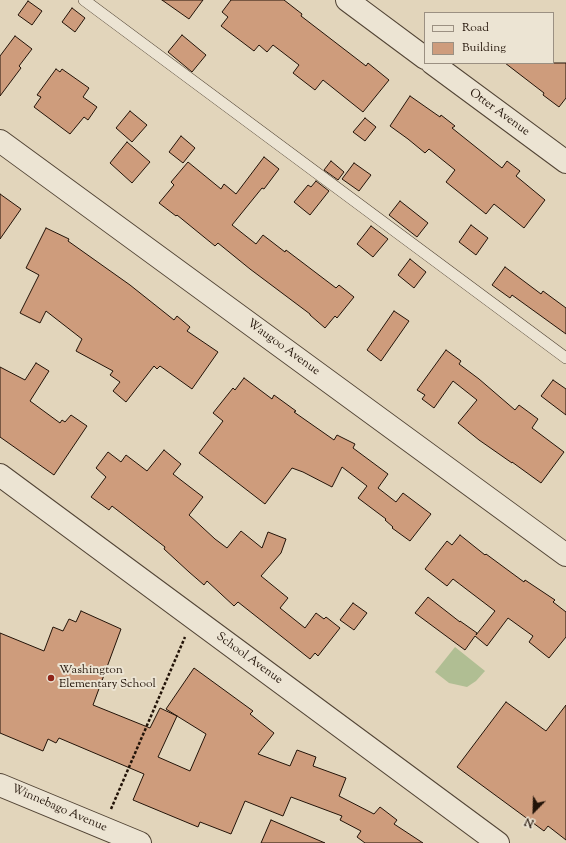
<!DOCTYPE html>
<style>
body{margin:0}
#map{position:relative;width:566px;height:843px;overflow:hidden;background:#e2d5bb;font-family:"Sorts Mill Goudy",serif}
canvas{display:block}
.legend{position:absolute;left:424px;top:12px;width:130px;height:52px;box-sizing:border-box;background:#ece4d3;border:1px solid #9b9082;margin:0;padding:5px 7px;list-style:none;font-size:12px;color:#221308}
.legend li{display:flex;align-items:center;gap:8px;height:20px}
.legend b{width:20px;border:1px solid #9b9082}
.north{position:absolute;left:514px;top:791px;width:40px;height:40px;-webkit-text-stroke:3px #ece4d3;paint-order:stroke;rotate:203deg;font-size:11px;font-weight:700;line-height:16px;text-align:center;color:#221308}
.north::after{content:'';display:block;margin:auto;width:14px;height:18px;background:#221308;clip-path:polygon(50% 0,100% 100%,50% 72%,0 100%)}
</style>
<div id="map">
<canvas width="566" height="843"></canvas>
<ul class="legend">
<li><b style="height:5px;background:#ece4d3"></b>Road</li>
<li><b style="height:11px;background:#ce9c7c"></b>Building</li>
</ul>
<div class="north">N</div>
</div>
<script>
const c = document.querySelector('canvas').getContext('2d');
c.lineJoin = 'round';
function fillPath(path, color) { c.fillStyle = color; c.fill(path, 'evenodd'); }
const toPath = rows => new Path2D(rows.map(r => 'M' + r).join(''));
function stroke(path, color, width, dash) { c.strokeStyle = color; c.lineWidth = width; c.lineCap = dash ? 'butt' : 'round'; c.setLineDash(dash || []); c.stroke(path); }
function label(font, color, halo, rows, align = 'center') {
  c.font = font + ' "Sorts Mill Goudy",serif'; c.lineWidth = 4; c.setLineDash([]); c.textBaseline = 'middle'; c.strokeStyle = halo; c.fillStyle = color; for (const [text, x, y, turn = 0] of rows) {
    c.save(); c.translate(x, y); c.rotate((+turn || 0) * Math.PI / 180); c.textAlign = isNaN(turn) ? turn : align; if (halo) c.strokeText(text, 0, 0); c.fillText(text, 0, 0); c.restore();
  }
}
fillPath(toPath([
 [455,647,485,671,476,681,467,687,449,683,435,672]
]), '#b0be93');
const building = toPath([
 [162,0,203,0,189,19,162,0],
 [231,0,284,0,302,14,301,16,366,66,368,63,389,80,363,112,323,80,315,90,293,73,299,65,273,45,267,52,259,45,254,51,221,26,228,17,222,12,231,0],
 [28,1,42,11,32,25,18,15,28,1],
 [72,8,85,18,75,32,62,22,72,8],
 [182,35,206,55,192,72,168,52,182,35],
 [15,36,32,49,19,66,21,68,0,96,0,56,15,36],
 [505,63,566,63,566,98,559,107,543,95,544,93,505,63],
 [56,69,60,72,62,69,89,88,83,97,97,107,88,120,84,117,70,134,34,107,41,97,37,95,56,69],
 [410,96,440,117,441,115,455,126,452,128,502,168,507,161,520,171,516,176,545,200,524,228,494,204,486,214,446,182,455,170,429,149,425,153,408,139,390,126,410,96],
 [130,111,147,125,132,142,116,128,130,111],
 [365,118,376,127,365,141,353,132,365,118],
 [181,136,195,148,183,163,169,152,181,136],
 [127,142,150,162,132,183,110,163,127,142],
 [264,157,279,169,264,189,262,188,232,225,256,244,263,235,285,252,286,250,336,288,339,285,354,297,337,318,335,316,325,328,310,315,310,314,250,269,218,243,215,246,177,215,176,216,159,203,174,185,171,182,188,162,221,189,224,184,236,194,264,157],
 [331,161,344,172,338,180,324,170,331,161],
 [354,163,371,175,359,191,342,179,354,163],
 [316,181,329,191,310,215,294,202,308,185,311,187,316,181],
 [0,194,21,209,0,239,0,194],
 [400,201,428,223,417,237,389,215,400,201],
 [471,225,488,238,476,255,459,242,471,225],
 [371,226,388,239,373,257,357,244,371,226],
 [46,228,69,239,68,241,130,285,174,320,177,316,190,327,187,331,218,352,192,389,160,366,157,369,154,366,126,402,113,391,120,382,110,375,113,371,76,351,82,339,46,311,40,323,20,313,39,275,26,268,46,228],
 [410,259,426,272,414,288,398,275,410,259],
 [505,267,541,294,543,291,566,308,566,334,512,295,510,298,492,285,505,267],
 [394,311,409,321,381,361,367,350,394,311],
 [446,350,461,361,459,364,479,379,515,410,519,405,538,419,532,428,564,452,541,483,512,462,512,463,479,440,458,423,477,400,453,381,434,408,422,399,425,395,417,390,446,350],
 [36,363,49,371,30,401,60,423,62,420,65,422,71,415,87,426,54,475,0,437,0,367,25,380,36,363],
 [244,378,272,399,274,395,296,411,294,412,334,440,337,435,355,444,353,448,388,474,378,488,396,502,403,493,431,514,410,541,392,528,393,527,385,520,386,519,358,498,367,486,342,467,332,487,303,472,292,468,265,504,199,453,223,421,213,413,233,388,235,390,244,378],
 [553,380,566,389,566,415,541,396,553,380],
 [164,450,181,464,173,474,203,497,189,515,215,539,227,548,241,531,262,548,268,532,286,539,281,553,261,576,288,598,280,608,305,628,316,613,324,619,326,617,340,628,318,656,315,653,310,659,238,602,234,606,207,581,204,585,189,572,164,549,165,547,112,506,109,510,91,497,106,477,96,468,108,452,121,462,126,455,147,471,164,450],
 [460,535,485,555,486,554,524,582,525,580,555,600,553,602,566,612,566,637,549,658,529,642,533,636,508,618,487,646,475,636,465,650,415,613,428,597,460,622,460,621,477,633,476,635,495,611,453,579,447,586,425,569,447,541,452,545,460,535],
 [353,603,367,613,354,630,340,620,353,603],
 [81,611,121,629,93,705,150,728,160,708,177,716,166,709,194,668,253,711,250,714,274,733,258,754,290,766,297,750,316,757,313,766,346,778,339,796,374,814,380,807,397,820,394,824,423,843,365,843,357,837,361,831,340,820,342,816,291,797,283,816,245,801,231,834,200,822,198,827,133,800,144,774,59,738,56,743,48,739,43,751,0,733,0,633,44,651,53,627,63,631,69,619,76,622,81,611],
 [177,716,206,734,190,771,158,757,177,716],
 [506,702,546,731,566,705,566,840,548,826,544,831,457,767,506,702],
 [271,820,325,843,261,843,271,820]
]);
fillPath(building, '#ce9c7c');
stroke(building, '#221308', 1);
const service = toPath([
 [84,0,566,358]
]);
const minor = toPath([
 [347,0,425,58],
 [432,63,566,162],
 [0,141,566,555],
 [0,475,498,843],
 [0,785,140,843]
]);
stroke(service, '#524435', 12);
stroke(minor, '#524435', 24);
stroke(toPath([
 [111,809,185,637]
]), '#221308', 2.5, [3, 2]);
stroke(service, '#ece4d3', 11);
stroke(minor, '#ece4d3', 22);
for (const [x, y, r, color] of [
 [51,678,4,"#8f2418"]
]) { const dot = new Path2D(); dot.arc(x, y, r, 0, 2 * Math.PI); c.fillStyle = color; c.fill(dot); stroke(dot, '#ece4d3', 1.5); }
label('12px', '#221308', '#ece4d3', [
 ["Otter Avenue",499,113,36],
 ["Waugoo Avenue",283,348,36],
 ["School Avenue",249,659,36],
 ["Winnebago Avenue",59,809,23]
]);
label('12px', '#221308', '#ece4d3', [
 ["Washington",59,671],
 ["Elementary School",59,685]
], 'left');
</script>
